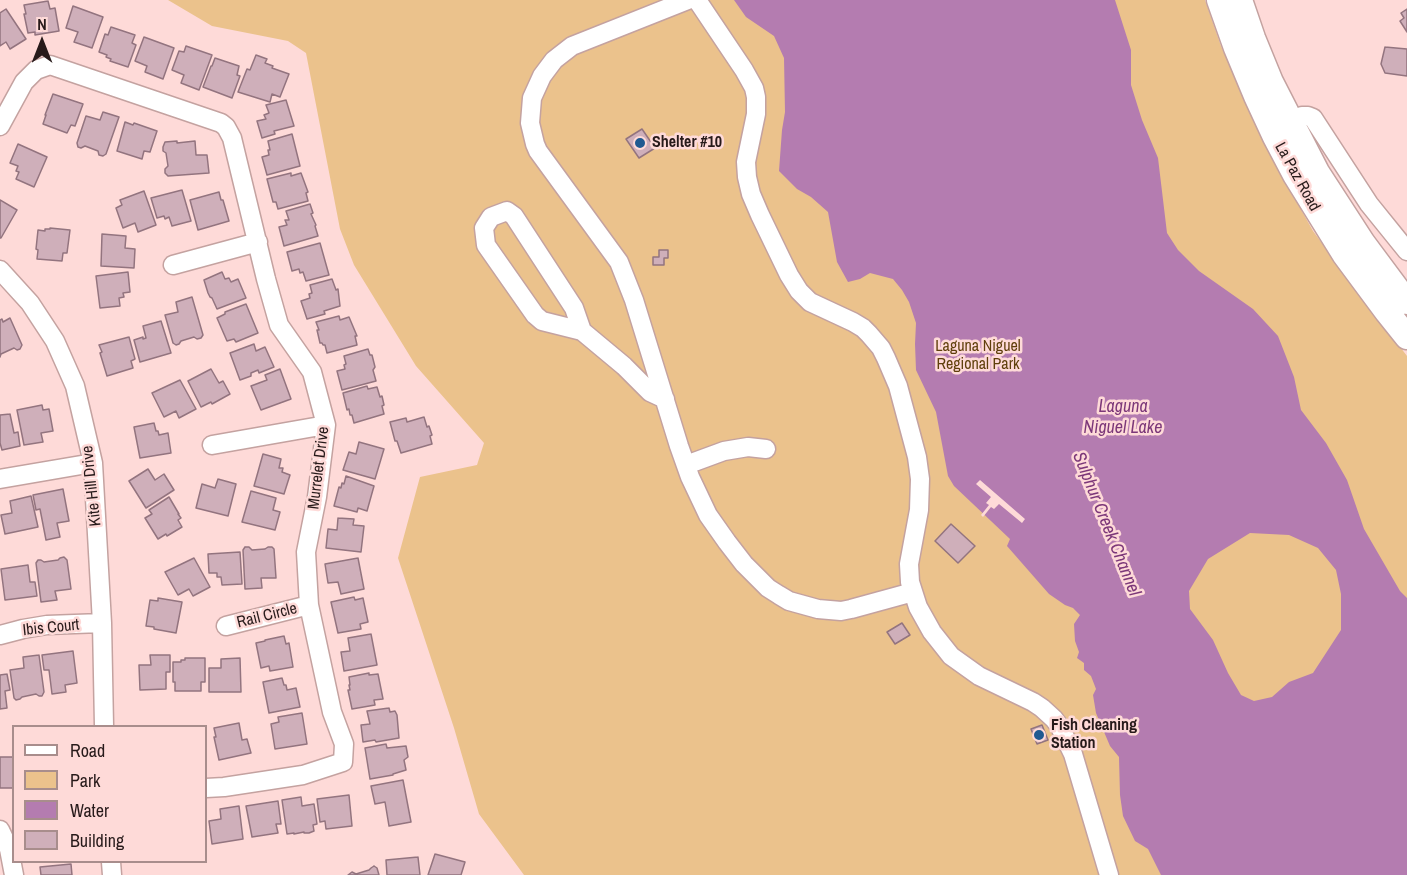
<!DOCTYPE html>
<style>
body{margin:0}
#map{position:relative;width:1407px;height:875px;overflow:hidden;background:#fedad8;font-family:"Archivo Narrow",sans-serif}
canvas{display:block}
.legend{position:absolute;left:12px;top:725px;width:195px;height:138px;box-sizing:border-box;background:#fedad8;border:2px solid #a88d8c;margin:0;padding:8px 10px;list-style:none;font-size:18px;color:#271a1a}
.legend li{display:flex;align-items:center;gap:12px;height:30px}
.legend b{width:30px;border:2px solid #a88d8c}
.north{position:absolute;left:12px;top:12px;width:60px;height:60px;-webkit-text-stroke:4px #fedad8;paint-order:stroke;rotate:0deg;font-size:16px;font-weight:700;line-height:24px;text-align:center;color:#271a1a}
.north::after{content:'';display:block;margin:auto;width:21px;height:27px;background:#271a1a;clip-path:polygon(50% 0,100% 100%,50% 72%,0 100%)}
</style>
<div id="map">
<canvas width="1407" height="875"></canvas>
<ul class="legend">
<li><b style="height:8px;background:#fff"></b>Road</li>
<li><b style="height:16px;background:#ebc28c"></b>Park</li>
<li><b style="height:16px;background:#b47cb0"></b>Water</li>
<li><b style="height:16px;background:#cfafba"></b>Building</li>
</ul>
<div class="north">N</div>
</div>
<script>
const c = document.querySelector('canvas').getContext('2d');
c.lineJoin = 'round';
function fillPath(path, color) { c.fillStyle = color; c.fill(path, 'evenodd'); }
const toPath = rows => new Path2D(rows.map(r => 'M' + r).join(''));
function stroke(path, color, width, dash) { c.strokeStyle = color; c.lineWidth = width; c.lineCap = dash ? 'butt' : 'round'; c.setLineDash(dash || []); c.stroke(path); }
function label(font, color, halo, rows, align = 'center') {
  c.font = font + ' "Archivo Narrow",sans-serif'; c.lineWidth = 5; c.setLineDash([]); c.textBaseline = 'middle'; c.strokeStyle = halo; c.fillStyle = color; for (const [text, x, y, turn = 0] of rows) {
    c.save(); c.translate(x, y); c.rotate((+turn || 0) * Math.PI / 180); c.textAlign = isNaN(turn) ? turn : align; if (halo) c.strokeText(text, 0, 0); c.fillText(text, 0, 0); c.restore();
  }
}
fillPath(toPath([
 [168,0,1205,0,1221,46,1243,96,1288,186,1313,231,1365,301,1407,356,1407,875,524,875,479,814,454,728,398,558,420,477,477,465,484,443,416,366,354,265,340,229,306,53,288,41,212,26]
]), '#ebc28c');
fillPath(toPath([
 [734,0,1115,0,1131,50,1131,85,1142,120,1158,158,1167,233,1178,250,1199,271,1253,309,1278,336,1294,377,1301,410,1326,443,1347,480,1364,529,1400,591,1407,598,1407,875,1161,875,1148,849,1135,841,1123,816,1120,795,1119,757,1110,746,1096,713,1093,695,1096,689,1091,676,1084,670,1084,663,1077,658,1079,652,1075,641,1074,624,1080,615,1073,608,1065,605,1049,594,1007,546,1010,539,954,486,948,476,936,412,916,370,915,344,916,323,909,302,902,290,893,279,870,273,860,279,848,282,837,262,828,212,811,197,797,189,779,171,782,130,785,112,784,58,774,36,746,17],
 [1250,533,1289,535,1318,548,1336,570,1341,594,1341,630,1313,673,1289,682,1272,697,1254,701,1241,695,1228,673,1213,640,1190,609,1189,591,1208,559]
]), '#b47cb0');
fillPath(toPath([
 [980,480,1025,519,1022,523,999,504,994,509,991,507,983,517,981,515,989,505,986,503,991,497,976,484]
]), '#fedad8');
const building = toPath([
 [48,1,50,9,55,8,59,31,35,35,35,32,28,33,24,14,26,14,24,5,48,1],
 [73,6,103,17,92,48,74,42,78,32,66,28,73,6],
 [6,9,26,39,10,49,6,42,0,46,0,13,6,9],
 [1407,9,1407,32,1400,21,1404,18,1401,13,1407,9],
 [111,27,135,35,132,43,136,45,128,67,110,61,111,59,106,57,107,55,99,52,105,34,108,35,111,27],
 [144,37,174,48,163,79,145,72,147,66,135,61,144,37],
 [186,46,212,55,199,90,181,83,184,75,172,70,179,51,184,52,186,46],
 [1385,47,1407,49,1407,76,1385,73,1381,64,1385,47],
 [256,55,267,59,265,63,273,66,272,68,289,74,280,97,272,94,270,102,238,92,247,69,250,70,256,55],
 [215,58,239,66,237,75,240,76,232,98,203,87,211,66,212,66,215,58],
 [53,94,83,104,75,126,71,125,67,133,43,124,46,115,45,115,53,94],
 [286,100,294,126,274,131,275,134,262,138,257,121,266,119,264,115,269,113,266,105,286,100],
 [103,112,119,117,106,154,103,156,99,155,98,151,85,146,81,148,78,147,77,143,86,116,100,120,103,112],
 [125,122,133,125,134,123,157,131,150,152,144,151,142,159,117,151,125,122],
 [642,129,655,148,639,158,626,139,642,129],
 [292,134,300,166,267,175,262,157,269,155,268,150,270,150,268,141,292,134],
 [177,141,177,143,195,141,196,155,207,155,209,173,168,176,165,173,165,169,168,166,166,153,163,151,163,147,165,142,177,141],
 [18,144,47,157,34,187,16,179,19,172,16,171,18,166,10,163,18,144],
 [291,173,291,176,301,173,308,192,306,193,308,201,278,209,276,202,273,202,267,179,291,173],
 [182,190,191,221,172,226,169,217,165,219,164,216,157,218,151,198,182,190],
 [144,191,156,225,138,232,135,223,123,228,116,208,122,205,120,200,144,191],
 [219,192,221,200,223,200,229,221,198,230,190,200,219,192],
 [0,200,17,210,1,238,0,238,0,200],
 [310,204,313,213,311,214,316,225,315,226,318,236,284,246,279,227,287,225,285,220,289,220,286,211,310,204],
 [50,228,70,230,67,253,63,253,62,261,37,259,38,250,36,249,38,230,45,231,45,229,50,229,50,228],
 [102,234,126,236,125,248,135,249,134,268,101,266,102,234],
 [320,243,329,275,306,281,303,272,300,273,299,269,292,271,287,252,320,243],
 [659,250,668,250,668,258,664,258,664,265,653,265,653,257,659,257,659,250],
 [128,272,130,292,123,293,124,297,119,298,120,306,100,308,96,276,128,272],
 [222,272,225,279,229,278,231,282,238,279,246,298,217,309,212,298,210,297,208,293,204,280,222,272],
 [332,279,336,290,338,289,340,306,324,311,325,314,307,319,301,301,310,298,309,294,312,293,310,285,332,279],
 [192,297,203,335,201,338,197,339,194,337,181,341,179,344,176,345,173,343,165,315,178,312,176,302,192,297],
 [246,304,258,333,236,342,234,339,227,341,217,318,225,314,225,312,246,304],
 [339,316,340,320,349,317,357,336,355,336,357,345,327,353,325,345,323,345,322,343,320,343,317,330,319,330,316,322,339,316],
 [10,318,22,345,20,349,17,350,14,348,1,354,0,357,0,320,2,319,3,322,10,318],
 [161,321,171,353,140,362,134,340,143,337,143,339,146,338,143,326,161,321],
 [129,337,135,359,131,361,133,368,107,376,100,353,102,352,99,345,129,337],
 [254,344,256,351,265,347,274,367,259,373,258,370,251,373,251,376,240,380,230,353,254,344],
 [368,349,370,355,372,355,375,367,373,370,376,381,342,390,337,371,345,369,344,365,346,364,344,356,368,349],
 [211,369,219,383,223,381,230,394,212,404,211,402,201,407,188,381,211,369],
 [280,369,291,399,261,410,251,386,267,380,265,375,280,369],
 [180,380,196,409,179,418,176,411,164,417,152,393,180,380],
 [367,386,368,389,377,387,380,397,382,396,384,405,382,406,384,414,354,423,352,415,350,415,349,409,347,410,343,393,367,386],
 [42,405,43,410,49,409,53,431,41,433,43,442,24,445,17,410,42,405],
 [10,414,14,433,18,432,20,446,2,450,0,443,0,415,10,414],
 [424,417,427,427,429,426,432,435,430,436,432,444,401,453,397,441,395,441,390,422,406,418,407,422,424,417],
 [154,423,156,431,158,431,159,435,168,433,171,453,140,458,134,427,154,423],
 [359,442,384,449,375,479,343,470,349,452,356,454,359,442],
 [263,454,281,459,279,468,283,468,282,472,290,475,284,494,254,486,263,454],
 [148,469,155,480,164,474,174,490,146,508,129,481,148,469],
 [346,476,374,486,367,511,358,508,357,512,334,506,339,487,341,488,342,483,344,484,346,476],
 [218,479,236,484,228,516,196,508,202,484,215,488,218,479],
 [63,489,69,521,57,523,60,537,46,540,40,509,36,510,33,495,63,489],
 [251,491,276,498,273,510,280,512,275,530,242,522,251,491],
 [31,496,38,527,5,534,1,515,12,513,10,501,31,496],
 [169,497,179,514,178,514,181,518,178,520,182,527,167,536,166,534,158,539,145,518,152,514,149,510,169,497],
 [338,518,354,519,353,525,364,526,361,552,326,548,328,529,337,530,338,518],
 [951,524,975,546,958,563,935,541,951,524],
 [245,547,249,547,252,550,265,549,268,547,272,547,274,549,276,578,261,578,262,588,245,589,243,550,245,547],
 [240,552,242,584,222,585,221,577,217,577,217,573,209,573,208,554,240,552],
 [64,557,67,560,71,589,55,591,57,600,41,602,36,563,38,560,41,560,44,562,58,560,60,558,64,557],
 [194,558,210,587,193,596,189,589,178,595,165,572,194,558],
 [358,558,364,589,341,594,338,582,328,583,325,564,358,558],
 [28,565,30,582,35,582,37,596,5,600,1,569,28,565],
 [354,597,355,600,363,598,368,622,360,624,361,629,338,633,331,602,354,597],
 [158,598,182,602,176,633,154,629,154,627,146,626,150,600,158,601,158,598],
 [902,623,910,635,895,644,887,632,902,623],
 [371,634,377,665,344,671,341,652,350,651,348,638,371,634],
 [284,636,286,644,289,643,293,667,270,671,269,666,261,668,256,643,265,641,265,640,284,636],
 [73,651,77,683,65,685,66,692,52,694,49,670,44,670,42,655,73,651],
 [39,655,44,692,42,696,39,696,36,694,22,697,20,699,16,700,14,698,10,670,24,668,23,657,39,655],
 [150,655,170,655,170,672,166,672,166,689,140,690,139,665,151,665,150,655],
 [185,658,205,658,205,682,201,682,201,691,175,691,175,682,173,682,173,662,181,662,181,660,185,660,185,658],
 [240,658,241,692,209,692,209,668,221,668,221,659,240,658],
 [369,673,369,675,378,674,383,699,374,700,375,705,352,709,348,690,350,690,349,685,350,685,349,677,369,673],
 [7,674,10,690,5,691,7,708,0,709,0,675,7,674],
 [282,678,284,685,286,685,287,690,296,688,300,707,269,713,263,682,282,678],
 [389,708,390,712,395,711,397,715,399,738,376,742,375,740,363,742,361,725,370,724,367,711,389,708],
 [302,713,307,744,275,749,271,724,279,722,278,717,302,713],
 [239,723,242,740,247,739,251,753,219,760,214,737,216,737,214,728,239,723],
 [1042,725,1048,740,1037,744,1031,729,1042,725],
 [386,744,387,748,406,746,408,757,404,760,406,770,393,774,393,775,370,779,365,748,386,744],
 [0,757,14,757,14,788,0,788,0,757],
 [403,780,411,822,389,826,385,802,375,804,371,786,403,780],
 [349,795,352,826,326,829,325,821,320,822,317,799,349,795],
 [301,797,302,806,314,804,317,824,313,825,314,831,309,833,304,833,304,832,294,834,294,833,287,834,282,800,301,797],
 [278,801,281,824,276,824,278,833,252,837,246,806,278,801],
 [239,806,243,839,212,844,209,821,221,819,220,809,239,806],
 [435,854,465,862,461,875,428,875,435,854],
 [418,857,420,875,387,875,386,860,418,857],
 [71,864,72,875,41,875,40,867,71,864],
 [374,866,377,868,379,875,348,875,352,872,356,874,369,870,371,868,374,866]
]);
fillPath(building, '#cfafba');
stroke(building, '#93747f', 1.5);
const minor = toPath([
 [688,0,572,46,554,60,542,76,532,98,530,123,535,144,538,151,619,262,634,300,679,446,690,477,708,515,727,542,744,564,768,588,779,595,789,601,818,609,841,611,851,609,913,592],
 [697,0,744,70,754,88,756,97,756,114,746,162,747,177,751,194,760,215,789,275,799,291,810,302,853,322,863,328,869,334,881,348,886,358,898,386,917,457,920,479,919,510,909,564,910,582,918,607,932,632,951,656,979,676,1033,702,1042,708,1054,719,1060,727,1073,754,1109,875],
 [1291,121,1302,116,1308,116,1313,118,1369,204,1407,251],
 [0,126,24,82,36,70,50,65,221,123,226,127,232,138,266,279,279,325,312,372,326,425,317,497,306,552,309,605,332,712,344,744,343,762,303,775,224,787,206,788],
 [173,265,258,242],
 [0,270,30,303,55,341,75,386,93,463,102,623,104,726],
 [582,331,542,321,535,315,486,245,484,228,491,217,507,211,514,216,574,308,582,331,624,366,650,392,665,399],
 [212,445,326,425],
 [686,465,724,451,748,447,766,449],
 [0,479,93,463],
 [226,626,309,605],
 [0,635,23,629,47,625,102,623],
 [0,830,9,849,14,875],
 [111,862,112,875]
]);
const major = toPath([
 [1219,0,1236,48,1256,96,1275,137,1295,175,1344,254,1387,312,1407,337],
 [1240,0,1253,38,1271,82,1317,172,1363,243,1407,302]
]);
stroke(minor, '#c4a2a0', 21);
stroke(major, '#c4a2a0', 27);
stroke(minor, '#fff', 18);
stroke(major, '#fff', 24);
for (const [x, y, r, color] of [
 [640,143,6,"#205a91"],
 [1039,735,6,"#205a91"]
]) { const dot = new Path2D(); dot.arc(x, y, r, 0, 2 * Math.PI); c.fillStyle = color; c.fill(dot); stroke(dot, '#fedad8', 2); }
label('bold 16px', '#271a1a', '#fedad8', [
 ["Shelter #10",652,143],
 ["Fish Cleaning",1051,726],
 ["Station",1051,744]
], 'left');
label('16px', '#271a1a', '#fedad8', [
 ["La Paz Road",1297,177,61],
 ["Murrelet Drive",319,468,-83],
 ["Kite Hill Drive",92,486,-96],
 ["Rail Circle",267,616,-14],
 ["Ibis Court",51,628,-6]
]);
label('16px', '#5f3f0b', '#fedad8', [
 ["Laguna Niguel",978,347],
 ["Regional Park",978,365]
]);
label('italic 18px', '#7c3779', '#fedad8', [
 ["Laguna",1123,407],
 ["Niguel Lake",1123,428],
 ["Sulphur Creek Channel",1106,524,68]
]);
</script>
